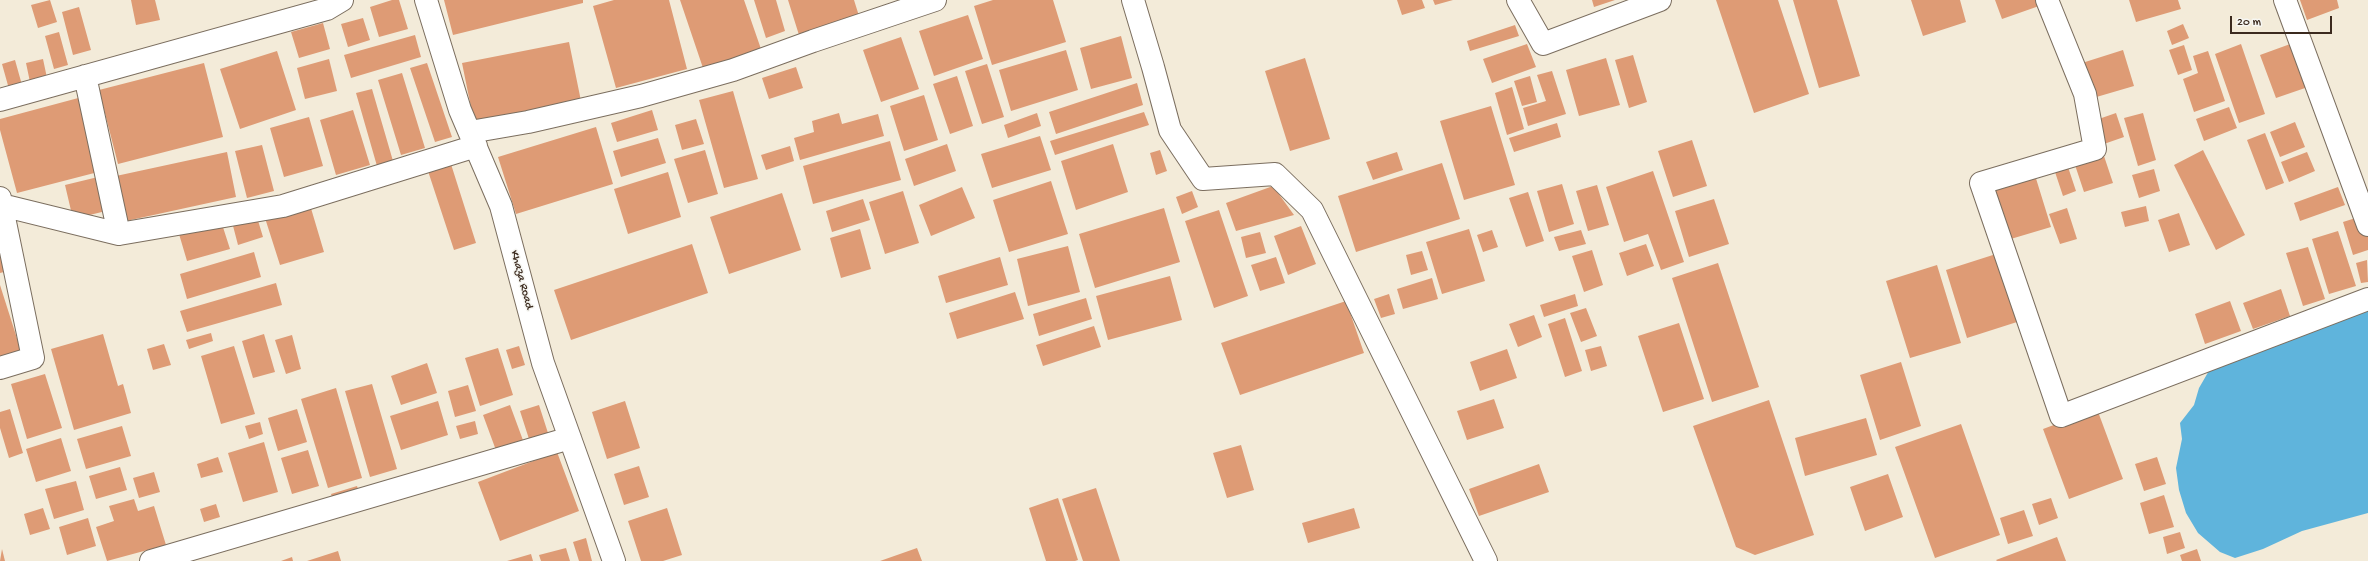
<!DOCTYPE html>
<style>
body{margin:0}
#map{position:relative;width:2368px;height:561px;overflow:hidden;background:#f3ebd9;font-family:"Gochi Hand",sans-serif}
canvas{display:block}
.scale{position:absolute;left:2230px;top:16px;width:102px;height:18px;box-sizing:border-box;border:2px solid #3b2a1e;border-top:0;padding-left:5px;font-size:12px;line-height:14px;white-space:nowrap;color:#3b2a1e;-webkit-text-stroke:3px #f6f6f2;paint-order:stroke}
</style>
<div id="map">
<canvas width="2368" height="561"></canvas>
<div class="scale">20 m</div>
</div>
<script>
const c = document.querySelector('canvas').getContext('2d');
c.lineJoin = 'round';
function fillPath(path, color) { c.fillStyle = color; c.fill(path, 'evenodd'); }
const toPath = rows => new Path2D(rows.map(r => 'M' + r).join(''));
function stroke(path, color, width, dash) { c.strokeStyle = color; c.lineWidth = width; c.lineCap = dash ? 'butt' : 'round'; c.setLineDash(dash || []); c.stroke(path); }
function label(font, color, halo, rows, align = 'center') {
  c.font = font + ' "Gochi Hand",sans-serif'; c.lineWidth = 3; c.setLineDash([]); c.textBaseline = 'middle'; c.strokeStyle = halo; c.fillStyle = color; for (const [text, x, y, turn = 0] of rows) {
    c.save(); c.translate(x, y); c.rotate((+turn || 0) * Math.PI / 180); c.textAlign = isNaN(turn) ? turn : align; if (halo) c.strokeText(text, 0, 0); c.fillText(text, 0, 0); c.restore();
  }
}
fillPath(toPath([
 [2368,308,2368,513,2302,531,2263,549,2235,558,2220,552,2198,533,2186,513,2179,490,2176,468,2182,439,2180,423,2194,405,2199,388,2210,369]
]), '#5fb4dc');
fillPath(toPath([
 [50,0,57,22,38,28,31,5],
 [131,0,155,0,160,20,136,25],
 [392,0,399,0,408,29,379,37,370,7],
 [444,0,583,0,583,3,453,35],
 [614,0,669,0,687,69,616,88,593,6],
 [680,0,744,0,761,49,703,68],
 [754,0,776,0,785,31,766,38],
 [788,0,854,0,859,16,799,35],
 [993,0,1053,0,1066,42,992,65,974,6],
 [1397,0,1422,0,1425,8,1402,15],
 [1433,0,1453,0,1435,5],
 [1592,0,1615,0,1594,7],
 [1716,0,1778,0,1809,94,1754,113],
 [1793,0,1837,0,1860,76,1819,88],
 [1911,0,1960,0,1966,22,1923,36],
 [1995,0,2037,0,2039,6,2002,19],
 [2129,0,2178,0,2181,9,2136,22],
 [2300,0,2337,0,2339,8,2307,20],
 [79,7,91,50,73,55,62,12],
 [968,15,983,59,934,76,919,31],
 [363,18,370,40,348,47,341,24],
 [323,23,330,49,299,58,291,32],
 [2183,24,2189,38,2172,45,2167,31],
 [1515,25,1519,36,1470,51,1467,41],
 [59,32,68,65,54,69,45,36],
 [415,35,421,57,351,78,344,55],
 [1121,36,1132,78,1091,89,1080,48],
 [901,37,919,89,881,102,863,50],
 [569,42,582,106,475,127,462,63],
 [2293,43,2308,87,2276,98,2260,55],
 [1527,44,1536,67,1492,83,1483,59],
 [2241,44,2265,114,2239,123,2215,54],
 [2184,45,2192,70,2178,75,2169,50],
 [1066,50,1078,90,1011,111,999,70],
 [2123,50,2134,86,2093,98,2082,63],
 [277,51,296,110,240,129,220,69],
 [2208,51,2225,101,2194,112,2183,79,2198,73,2193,56],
 [1633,55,1647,102,1629,108,1615,60],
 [1305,58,1330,139,1290,151,1265,71],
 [1606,58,1620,105,1579,116,1566,70],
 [43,59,47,78,30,82,26,63],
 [329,59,337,91,305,99,297,68],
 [15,60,22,85,9,89,2,64],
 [204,63,223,137,118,164,99,90],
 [427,63,452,137,435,142,410,68],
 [987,64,1004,117,982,124,965,71],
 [796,67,803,88,769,99,762,78],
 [1552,71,1566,114,1528,126,1523,108,1546,101,1537,75],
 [402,73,425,148,401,155,378,80],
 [957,76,973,126,950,134,933,84],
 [1530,76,1537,102,1522,106,1514,81],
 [1137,83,1143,105,1056,134,1049,112],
 [1512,87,1524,129,1507,135,1495,93],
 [372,89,393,161,377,166,356,93],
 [733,91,758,179,724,188,699,100],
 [924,95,938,140,904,151,890,106],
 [82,97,102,171,17,193,0,130,0,119],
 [1491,106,1515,185,1464,200,1440,121],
 [2229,107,2237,128,2204,141,2196,119],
 [353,110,370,165,336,175,320,120],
 [652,110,658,130,617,142,611,123],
 [1144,112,1149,125,1055,155,1050,141],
 [839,113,842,124,878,114,884,136,800,160,794,138,814,132,812,121],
 [1037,113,1041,126,1008,138,1004,125],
 [2116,113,2124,137,2101,145,2093,121],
 [2143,113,2156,160,2138,166,2124,118],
 [309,117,323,166,284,177,270,128],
 [696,119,704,144,682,150,675,125],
 [2295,122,2305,147,2280,157,2270,132],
 [1557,123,1561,137,1514,152,1509,138],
 [596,127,613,184,516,214,498,157],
 [2265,133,2284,183,2266,190,2247,140],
 [1040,136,1051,170,992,188,981,154],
 [658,138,666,163,621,177,613,151],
 [1692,140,1707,186,1673,197,1658,151],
 [890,141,901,180,813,204,803,166],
 [947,144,956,171,914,186,905,159],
 [1113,144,1128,192,1076,210,1061,161],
 [262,145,274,191,247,198,235,151],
 [790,146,794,161,766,170,761,155],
 [705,150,718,194,688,203,674,159],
 [1160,150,1167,171,1156,175,1150,153],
 [2203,150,2245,235,2216,250,2174,165],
 [227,152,236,197,126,221,116,176],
 [1397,152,1403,170,1373,180,1366,162],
 [2307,152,2315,171,2289,182,2281,162],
 [2104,156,2113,183,2084,192,2075,165],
 [450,161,476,243,454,250,427,168],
 [2066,161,2076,191,2063,196,2053,166],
 [1442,163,1460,219,1356,252,1338,196],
 [2154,169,2160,191,2139,198,2132,175],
 [1653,171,1684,262,1661,270,1648,234,1624,242,1606,187],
 [668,172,681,217,628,234,614,189],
 [2034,172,2051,227,2004,241,1987,187],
 [98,177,106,211,73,219,65,185],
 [1051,181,1068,234,1009,252,993,200],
 [1562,184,1574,224,1549,232,1537,191],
 [1597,185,1609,225,1588,231,1576,191],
 [1273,186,1294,215,1236,231,1226,203],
 [962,187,975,218,931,236,919,205],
 [2338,187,2345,205,2300,221,2294,203],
 [903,191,919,243,885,254,869,202],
 [1192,191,1198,207,1182,214,1176,197],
 [1528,192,1544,241,1526,247,1509,198],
 [782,193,801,250,729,274,710,217],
 [863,199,870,220,832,232,826,211],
 [1714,199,1729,244,1689,257,1675,211],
 [310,205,324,252,280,265,265,218],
 [2146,206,2149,221,2125,227,2121,212],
 [1164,208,1180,262,1095,288,1079,234],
 [2067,208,2077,239,2060,244,2049,214],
 [1219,210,1248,296,1214,308,1185,221],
 [2179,213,2190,245,2169,252,2158,220],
 [256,214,263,237,238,245,232,222],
 [2362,216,2368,235,2368,250,2353,255,2343,222],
 [221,221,230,249,187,261,179,234],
 [1301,226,1316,264,1288,275,1274,236],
 [860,229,871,269,841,278,830,238],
 [1469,229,1485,281,1442,294,1426,242],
 [1492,230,1498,247,1483,252,1477,235],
 [1581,230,1586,244,1559,251,1554,237],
 [2338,231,2356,286,2329,294,2312,239],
 [1260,232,1266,253,1246,258,1241,237],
 [692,244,708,293,571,340,554,290],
 [1646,244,1654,266,1627,276,1619,253],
 [0,245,8,271,0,273],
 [1068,246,1080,292,1028,306,1017,259],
 [2308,247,2325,299,2303,306,2286,253],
 [1592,250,1603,285,1584,292,1572,256],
 [1422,251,1428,270,1411,275,1406,255],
 [254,252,261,277,187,299,180,274],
 [1996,254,2017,322,1967,338,1946,270],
 [1000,257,1008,285,946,303,938,276],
 [1276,257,1285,283,1260,291,1251,265],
 [2367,260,2368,282,2361,283,2356,263],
 [1718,263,1759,387,1712,402,1672,278],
 [1937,265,1961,343,1910,358,1886,281],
 [1170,276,1182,320,1108,340,1096,296],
 [1432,278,1438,299,1403,309,1397,289],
 [276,283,282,305,187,332,180,311],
 [0,285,21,351,0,357],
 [2281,289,2290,316,2253,329,2243,303],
 [1015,292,1024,319,957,339,949,313],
 [1389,294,1395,314,1381,318,1374,299],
 [1575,294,1578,306,1544,317,1540,305],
 [1086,298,1092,319,1039,336,1033,314],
 [1346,301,1364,353,1240,395,1221,343],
 [2230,301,2241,331,2205,344,2195,314],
 [1586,308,1597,336,1581,342,1570,313],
 [1534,315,1542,337,1518,347,1509,324],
 [1565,318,1582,371,1565,377,1548,324],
 [1679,323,1704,399,1663,412,1638,336],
 [1094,326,1101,347,1043,366,1036,345],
 [211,333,213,341,189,349,186,340],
 [103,334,118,386,123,384,131,413,74,430,51,349],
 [264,334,275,372,253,378,242,341],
 [292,335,301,369,286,374,275,340],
 [164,344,171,365,153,370,147,349],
 [234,346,255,414,221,424,201,356],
 [519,346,525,365,512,369,506,350],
 [1601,346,1607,366,1591,371,1585,350],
 [498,348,513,395,480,406,465,358],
 [1507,349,1517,378,1480,391,1470,362],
 [1901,362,1921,426,1880,440,1860,375],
 [427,363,437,393,401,405,391,376],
 [45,374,62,428,27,439,11,384],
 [372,384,397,469,370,477,345,391],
 [468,385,476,411,455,417,448,391],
 [336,388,362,478,328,488,301,399],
 [1494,399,1504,428,1467,440,1457,411],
 [1769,400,1814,535,1755,555,1736,547,1693,426],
 [438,401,448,435,401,450,390,416],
 [625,401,640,448,607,459,592,412],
 [510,405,524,443,497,453,483,415],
 [539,405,548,433,529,439,520,411],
 [10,409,23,453,9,458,0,428,0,412],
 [297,409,307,442,278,451,268,418],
 [2097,409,2123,479,2069,499,2043,429],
 [1866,418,1877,455,1805,476,1795,438],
 [475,421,478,434,460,439,456,426],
 [260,422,263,434,249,439,245,426],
 [1961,424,2000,535,1935,558,1895,447],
 [122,426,131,456,86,469,77,439],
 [61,438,71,471,36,482,26,449],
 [264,442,278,492,243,502,228,453],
 [1241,445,1254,490,1227,498,1213,453],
 [308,450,319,486,292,494,281,458],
 [557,452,579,511,500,541,478,482],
 [218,457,223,472,201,478,197,464],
 [2157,457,2166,484,2144,491,2135,464],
 [1539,464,1549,492,1479,516,1469,489],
 [639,466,649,497,624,505,614,474],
 [120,467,127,490,96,499,89,476],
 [154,472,160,492,139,498,133,478],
 [1888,474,1903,517,1865,531,1850,487],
 [76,481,84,510,54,519,45,489],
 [357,486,360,495,334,503,331,494],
 [1096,488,1120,561,1083,561,1062,499],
 [2164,495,2174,527,2149,534,2140,503],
 [1058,498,1078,560,1075,561,1046,561,1029,508],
 [2051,498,2058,518,2039,525,2032,504],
 [134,499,138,511,154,506,166,545,107,561,96,527,114,521,109,506],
 [216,504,220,517,204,522,200,509],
 [43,508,50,529,30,535,24,514],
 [667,508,682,555,663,561,641,561,628,521],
 [1354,508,1360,528,1308,543,1302,523],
 [2024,510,2033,536,2008,544,2000,518],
 [88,518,96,546,67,555,59,527],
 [2180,532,2185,548,2167,554,2163,537],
 [2057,537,2066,561,1997,561,1996,560],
 [586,538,592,561,579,561,573,542],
 [566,548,570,561,541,561,539,555],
 [917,548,922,561,880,561],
 [2,549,5,561,0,561],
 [2197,549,2201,561,2182,561,2180,555],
 [338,551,341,561,307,561],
 [531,554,533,561,507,561],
 [292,557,293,561,281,561]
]), '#de9b75');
const street = toPath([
 [426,0,460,110,501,206,543,363,614,561],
 [1133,0,1153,67,1170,130,1203,179,1275,174,1312,210,1486,561],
 [1518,0,1543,44,1660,0],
 [2047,0,2085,94,2095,149,1981,183,2061,416,2368,299],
 [2285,0,2368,225],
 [85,76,119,234],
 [0,100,327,9,342,0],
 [470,132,528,122,641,96,733,70,813,41,935,0],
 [0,198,33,358,0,368],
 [1,205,119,234,283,206,476,146],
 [151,561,570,438]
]);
stroke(street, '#7b6e5f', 24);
stroke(street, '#fff', 22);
label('12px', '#3b2a1e', '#f6f6f2', [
 ["Khaza Road",521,280,75]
]);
</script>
